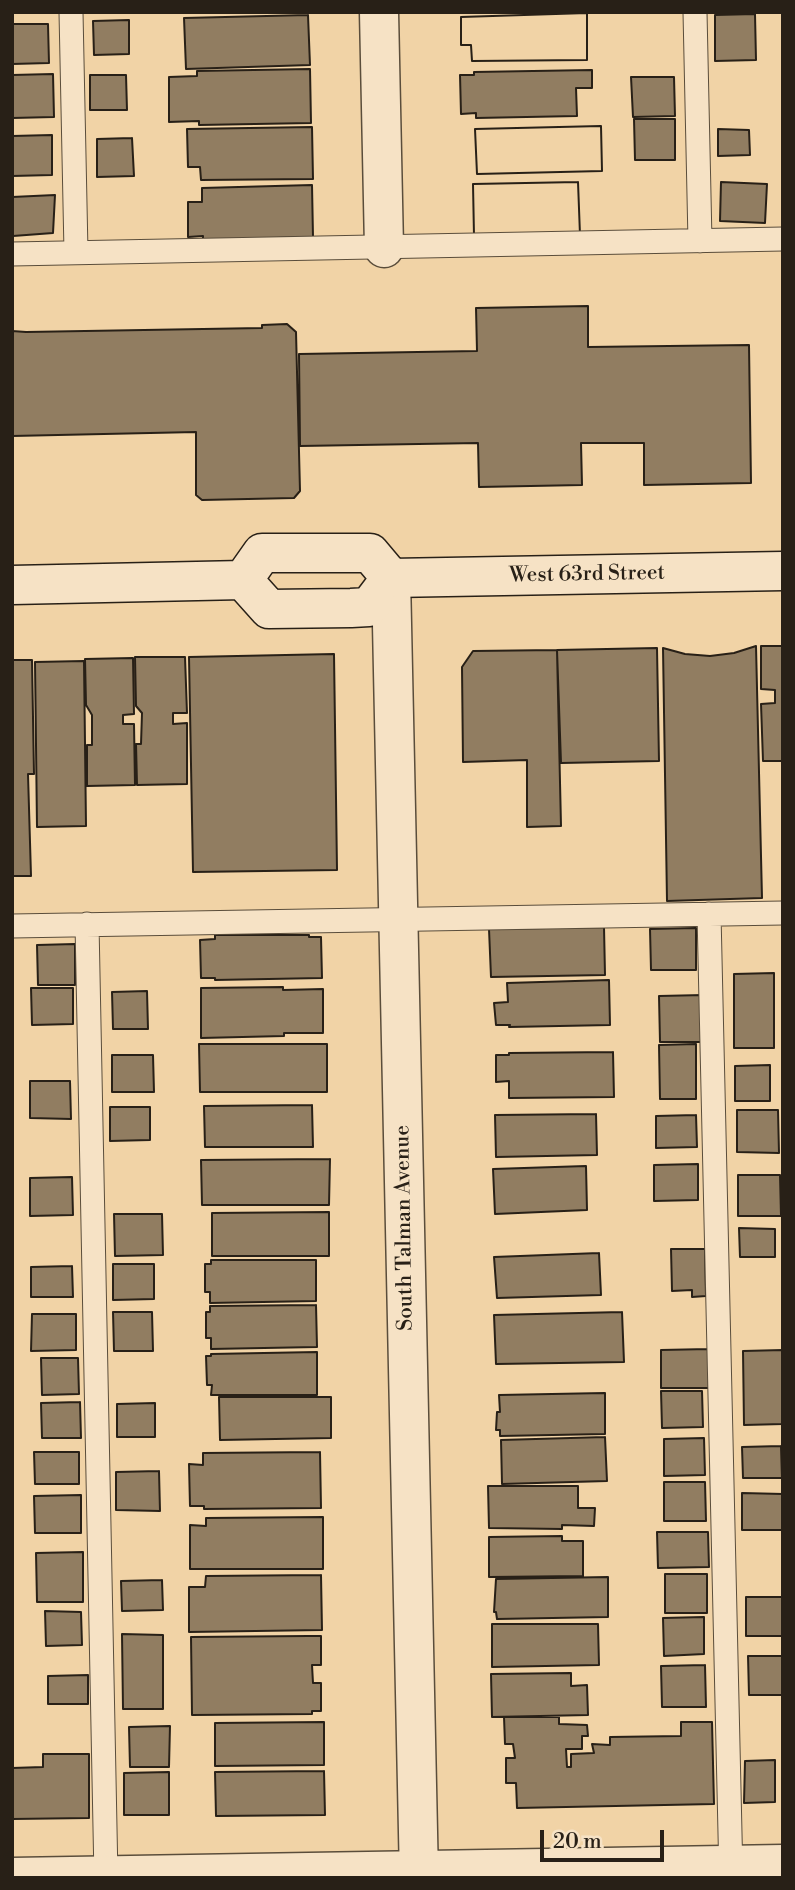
<!DOCTYPE html>
<style>
body{margin:0}
#map{position:relative;width:795px;height:1890px;overflow:hidden;background:#f1d3a6;font-family:"Libre Bodoni",serif}
canvas{display:block}
.frame{position:absolute;inset:0;border:14px solid #282017;pointer-events:none}
.scale{position:absolute;left:540px;top:1830px;width:124px;height:32px;box-sizing:border-box;border:4px solid #282017;border-top:0;padding-left:9px;font-size:21px;line-height:24px;white-space:nowrap;color:#282017;-webkit-text-stroke:5px #f6e2c5;paint-order:stroke}
</style>
<div id="map">
<canvas width="795" height="1890"></canvas>
<div class="frame"></div>
<div class="scale">20 m</div>
</div>
<script>
const c = document.querySelector('canvas').getContext('2d');
c.lineJoin = 'round';
function fillPath(path, color) { c.fillStyle = color; c.fill(path, 'evenodd'); }
const toPath = rows => new Path2D(rows.map(r => 'M' + r).join(''));
function stroke(path, color, width, dash) { c.strokeStyle = color; c.lineWidth = width; c.lineCap = dash ? 'butt' : 'round'; c.setLineDash(dash || []); c.stroke(path); }
function label(font, color, halo, rows, align = 'center') {
  c.font = font + ' "Libre Bodoni",serif'; c.lineWidth = 6; c.setLineDash([]); c.textBaseline = 'middle'; c.strokeStyle = halo; c.fillStyle = color; for (const [text, x, y, turn = 0] of rows) {
    c.save(); c.translate(x, y); c.rotate((+turn || 0) * Math.PI / 180); c.textAlign = isNaN(turn) ? turn : align; if (halo) c.strokeText(text, 0, 0); c.fillText(text, 0, 0); c.restore();
  }
}
const building = toPath([
 [587,13,587,60,472,61,471,45,461,45,461,17,587,13],
 [587,13,587,60,472,61,471,45,461,45,461,17,587,13],
 [755,14,756,60,715,61,715,15,755,14],
 [308,15,310,65,186,69,184,18,308,15],
 [129,20,129,54,94,55,93,21,129,20],
 [12,24,48,24,49,63,12,64,12,24],
 [310,69,311,123,199,125,199,121,169,122,169,77,197,76,197,71,310,69],
 [592,70,592,88,576,88,577,116,476,118,476,113,461,114,460,75,474,75,474,72,592,70],
 [53,74,54,117,12,118,12,75,53,74],
 [90,75,126,75,127,110,90,110,90,75],
 [631,77,674,77,675,116,633,117,631,77],
 [634,119,675,119,675,160,635,160,634,119],
 [601,126,602,171,477,174,475,129,601,126],
 [601,126,602,171,477,174,475,129,601,126],
 [312,127,313,179,201,180,200,167,188,167,187,129,312,127],
 [718,129,749,130,750,155,718,156,718,129],
 [52,135,52,175,12,176,12,136,52,135],
 [132,138,134,176,97,177,97,139,132,138],
 [578,182,580,235,474,236,473,184,578,182],
 [578,182,580,235,474,236,473,184,578,182],
 [721,182,767,184,765,223,720,221,721,182],
 [312,185,313,237,203,240,203,236,188,237,188,202,202,202,202,188,312,185],
 [55,195,53,233,13,236,12,197,55,195],
 [588,306,588,347,749,345,751,483,644,485,644,443,581,443,582,485,479,487,478,443,300,446,299,354,477,351,476,308,588,306],
 [287,324,296,332,300,491,294,498,202,500,196,495,196,432,12,436,12,331,26,332,262,328,262,325,287,324],
 [756,646,762,898,667,901,663,648,685,654,710,656,734,653,756,646],
 [761,646,783,646,783,761,763,761,761,704,775,703,775,690,761,689,761,646],
 [657,648,659,761,561,763,557,650,657,648],
 [557,650,561,826,527,827,527,760,463,762,462,667,473,651,557,650],
 [334,654,337,870,193,872,189,657,334,654],
 [135,657,185,657,187,713,173,713,173,724,187,723,187,784,137,785,136,744,141,744,142,713,136,706,135,657],
 [133,658,134,714,123,715,123,724,134,724,135,785,87,786,87,745,92,745,92,715,86,705,85,659,133,658],
 [12,660,32,660,34,774,28,774,31,876,12,876,12,660],
 [84,661,86,826,37,827,35,662,84,661],
 [604,927,605,975,491,977,489,929,604,927],
 [696,928,696,970,651,970,650,929,696,928],
 [215,935,309,935,309,937,321,937,322,978,215,980,215,978,201,978,200,940,215,939,215,935],
 [75,944,75,985,38,985,37,945,75,944],
 [774,973,774,1048,734,1048,734,974,774,973],
 [609,980,610,1025,509,1027,510,1025,496,1025,494,1003,508,1002,507,983,609,980],
 [283,987,283,990,323,989,323,1033,284,1033,284,1036,201,1038,201,988,283,987],
 [31,988,73,988,73,1024,32,1025,31,988],
 [147,991,148,1029,113,1029,112,992,147,991],
 [704,995,704,1042,660,1042,659,996,704,995],
 [199,1044,327,1044,327,1092,200,1092,199,1044],
 [696,1044,696,1099,660,1099,659,1045,696,1044],
 [613,1052,614,1097,509,1098,509,1081,496,1082,496,1055,509,1055,509,1053,613,1052],
 [112,1055,153,1055,154,1092,112,1092,112,1055],
 [770,1065,770,1101,735,1101,735,1066,770,1065],
 [30,1081,70,1081,71,1119,30,1118,30,1081],
 [312,1105,313,1147,205,1147,204,1106,312,1105],
 [110,1107,150,1107,150,1140,110,1141,110,1107],
 [737,1110,778,1110,779,1153,737,1152,737,1110],
 [596,1114,597,1155,496,1157,495,1115,596,1114],
 [696,1115,697,1147,656,1148,656,1116,696,1115],
 [330,1159,329,1205,202,1205,201,1160,330,1159],
 [698,1164,698,1200,654,1201,654,1165,698,1164],
 [586,1166,587,1210,495,1214,493,1169,586,1166],
 [738,1175,780,1175,781,1216,738,1216,738,1175],
 [72,1177,73,1215,30,1216,30,1178,72,1177],
 [329,1212,329,1256,212,1256,212,1213,329,1212],
 [114,1214,162,1214,163,1255,115,1256,114,1214],
 [739,1228,775,1229,775,1257,740,1257,739,1228],
 [671,1249,705,1249,706,1296,692,1297,692,1290,672,1291,671,1249],
 [599,1253,601,1295,497,1298,494,1257,599,1253],
 [211,1260,316,1260,316,1301,210,1303,210,1292,205,1292,205,1264,211,1264,211,1260],
 [113,1264,154,1264,154,1299,113,1300,113,1264],
 [72,1266,73,1297,31,1297,31,1267,72,1266],
 [316,1305,317,1347,211,1349,211,1338,206,1338,206,1312,210,1312,210,1306,316,1305],
 [113,1312,152,1312,153,1351,114,1351,113,1312],
 [622,1312,624,1362,496,1364,494,1315,622,1312],
 [32,1314,76,1314,76,1350,31,1351,32,1314],
 [709,1349,710,1388,661,1388,661,1350,709,1349],
 [783,1350,783,1424,744,1425,743,1351,783,1350],
 [317,1352,317,1395,211,1395,212,1385,207,1385,206,1356,211,1356,211,1354,317,1352],
 [41,1358,78,1358,79,1394,42,1395,41,1358],
 [661,1391,702,1391,703,1427,662,1428,661,1391],
 [605,1393,605,1434,500,1436,500,1430,496,1430,497,1412,500,1412,499,1395,605,1393],
 [219,1397,331,1397,331,1438,220,1440,219,1397],
 [80,1402,81,1438,42,1438,41,1403,80,1402],
 [155,1403,155,1437,117,1437,117,1404,155,1403],
 [605,1437,607,1481,502,1484,501,1440,605,1437],
 [704,1438,705,1475,664,1476,664,1439,704,1438],
 [781,1446,782,1478,743,1478,742,1447,781,1446],
 [34,1452,79,1452,79,1484,35,1484,34,1452],
 [320,1452,321,1508,204,1509,204,1506,190,1506,189,1464,203,1465,203,1453,320,1452],
 [159,1471,160,1511,116,1510,116,1472,159,1471],
 [664,1482,705,1482,706,1521,664,1521,664,1482],
 [488,1486,578,1486,578,1508,595,1508,594,1526,562,1525,562,1529,489,1528,488,1486],
 [742,1493,783,1494,783,1530,742,1530,742,1493],
 [81,1495,81,1533,35,1533,34,1496,81,1495],
 [323,1517,323,1569,190,1569,190,1525,206,1526,206,1518,323,1517],
 [657,1532,708,1532,709,1567,658,1568,657,1532],
 [562,1536,562,1541,583,1541,583,1576,489,1577,489,1537,562,1536],
 [83,1552,83,1602,37,1602,36,1553,83,1552],
 [665,1574,707,1574,707,1613,665,1613,665,1574],
 [321,1575,322,1630,189,1632,189,1587,205,1587,206,1576,321,1575],
 [608,1577,608,1617,497,1619,496,1612,494,1612,496,1579,608,1577],
 [162,1580,163,1610,122,1611,121,1581,162,1580],
 [746,1597,783,1597,783,1636,746,1636,746,1597],
 [45,1611,81,1612,82,1645,46,1646,45,1611],
 [704,1617,704,1654,664,1656,663,1618,704,1617],
 [492,1624,598,1624,599,1665,492,1667,492,1624],
 [122,1634,163,1635,163,1709,123,1709,122,1634],
 [308,1636,321,1636,321,1665,312,1665,313,1683,321,1683,321,1711,312,1711,312,1714,192,1715,191,1637,308,1636],
 [748,1656,783,1656,783,1695,749,1695,748,1656],
 [705,1665,706,1707,662,1707,661,1666,705,1665],
 [571,1673,571,1686,587,1685,588,1715,492,1717,491,1674,571,1673],
 [88,1675,88,1704,48,1704,48,1676,88,1675],
 [504,1717,559,1717,559,1724,587,1725,588,1736,582,1736,582,1749,566,1749,567,1767,571,1767,571,1754,594,1753,592,1744,610,1745,610,1737,681,1736,681,1722,712,1722,714,1804,517,1808,516,1783,506,1783,506,1758,515,1758,513,1744,505,1744,504,1717],
 [324,1722,324,1765,215,1766,215,1723,324,1722],
 [170,1726,169,1767,130,1767,129,1727,170,1726],
 [43,1754,89,1754,89,1818,12,1819,12,1768,43,1767,43,1754],
 [775,1760,775,1802,744,1803,745,1761,775,1760],
 [324,1771,325,1815,216,1816,215,1772,324,1771],
 [169,1772,169,1815,124,1815,124,1773,169,1772]
]);
fillPath(building, '#917d61');
stroke(building, '#282017', 2);
const lane = toPath([
 [71,12,76,252],
 [695,12,700,241],
 [12,254,783,239],
 [709,914,731,1877],
 [87,924,106,1878],
 [12,926,783,913]
]);
const street = toPath([
 [379,12,384,248],
 [391,578,419,1878],
 [12,1877,783,1864]
]);
const secondary = toPath([
 [391,578,783,571],
 [243,580,262,553,370,553,391,578],
 [12,585,243,580,269,609,351,608,369,607,391,578]
]);
stroke(lane, '#5a4d3b', 25);
stroke(street, '#5a4d3b', 41);
stroke(secondary, '#282017', 41);
stroke(lane, '#f6e2c5', 23);
stroke(street, '#f6e2c5', 38);
stroke(secondary, '#f6e2c5', 38);
label('21px', '#282017', '#f6e2c5', [
 ["West 63rd Street",587,575,-1],
 ["South Talman Avenue",405,1228,-91]
]);
</script>
